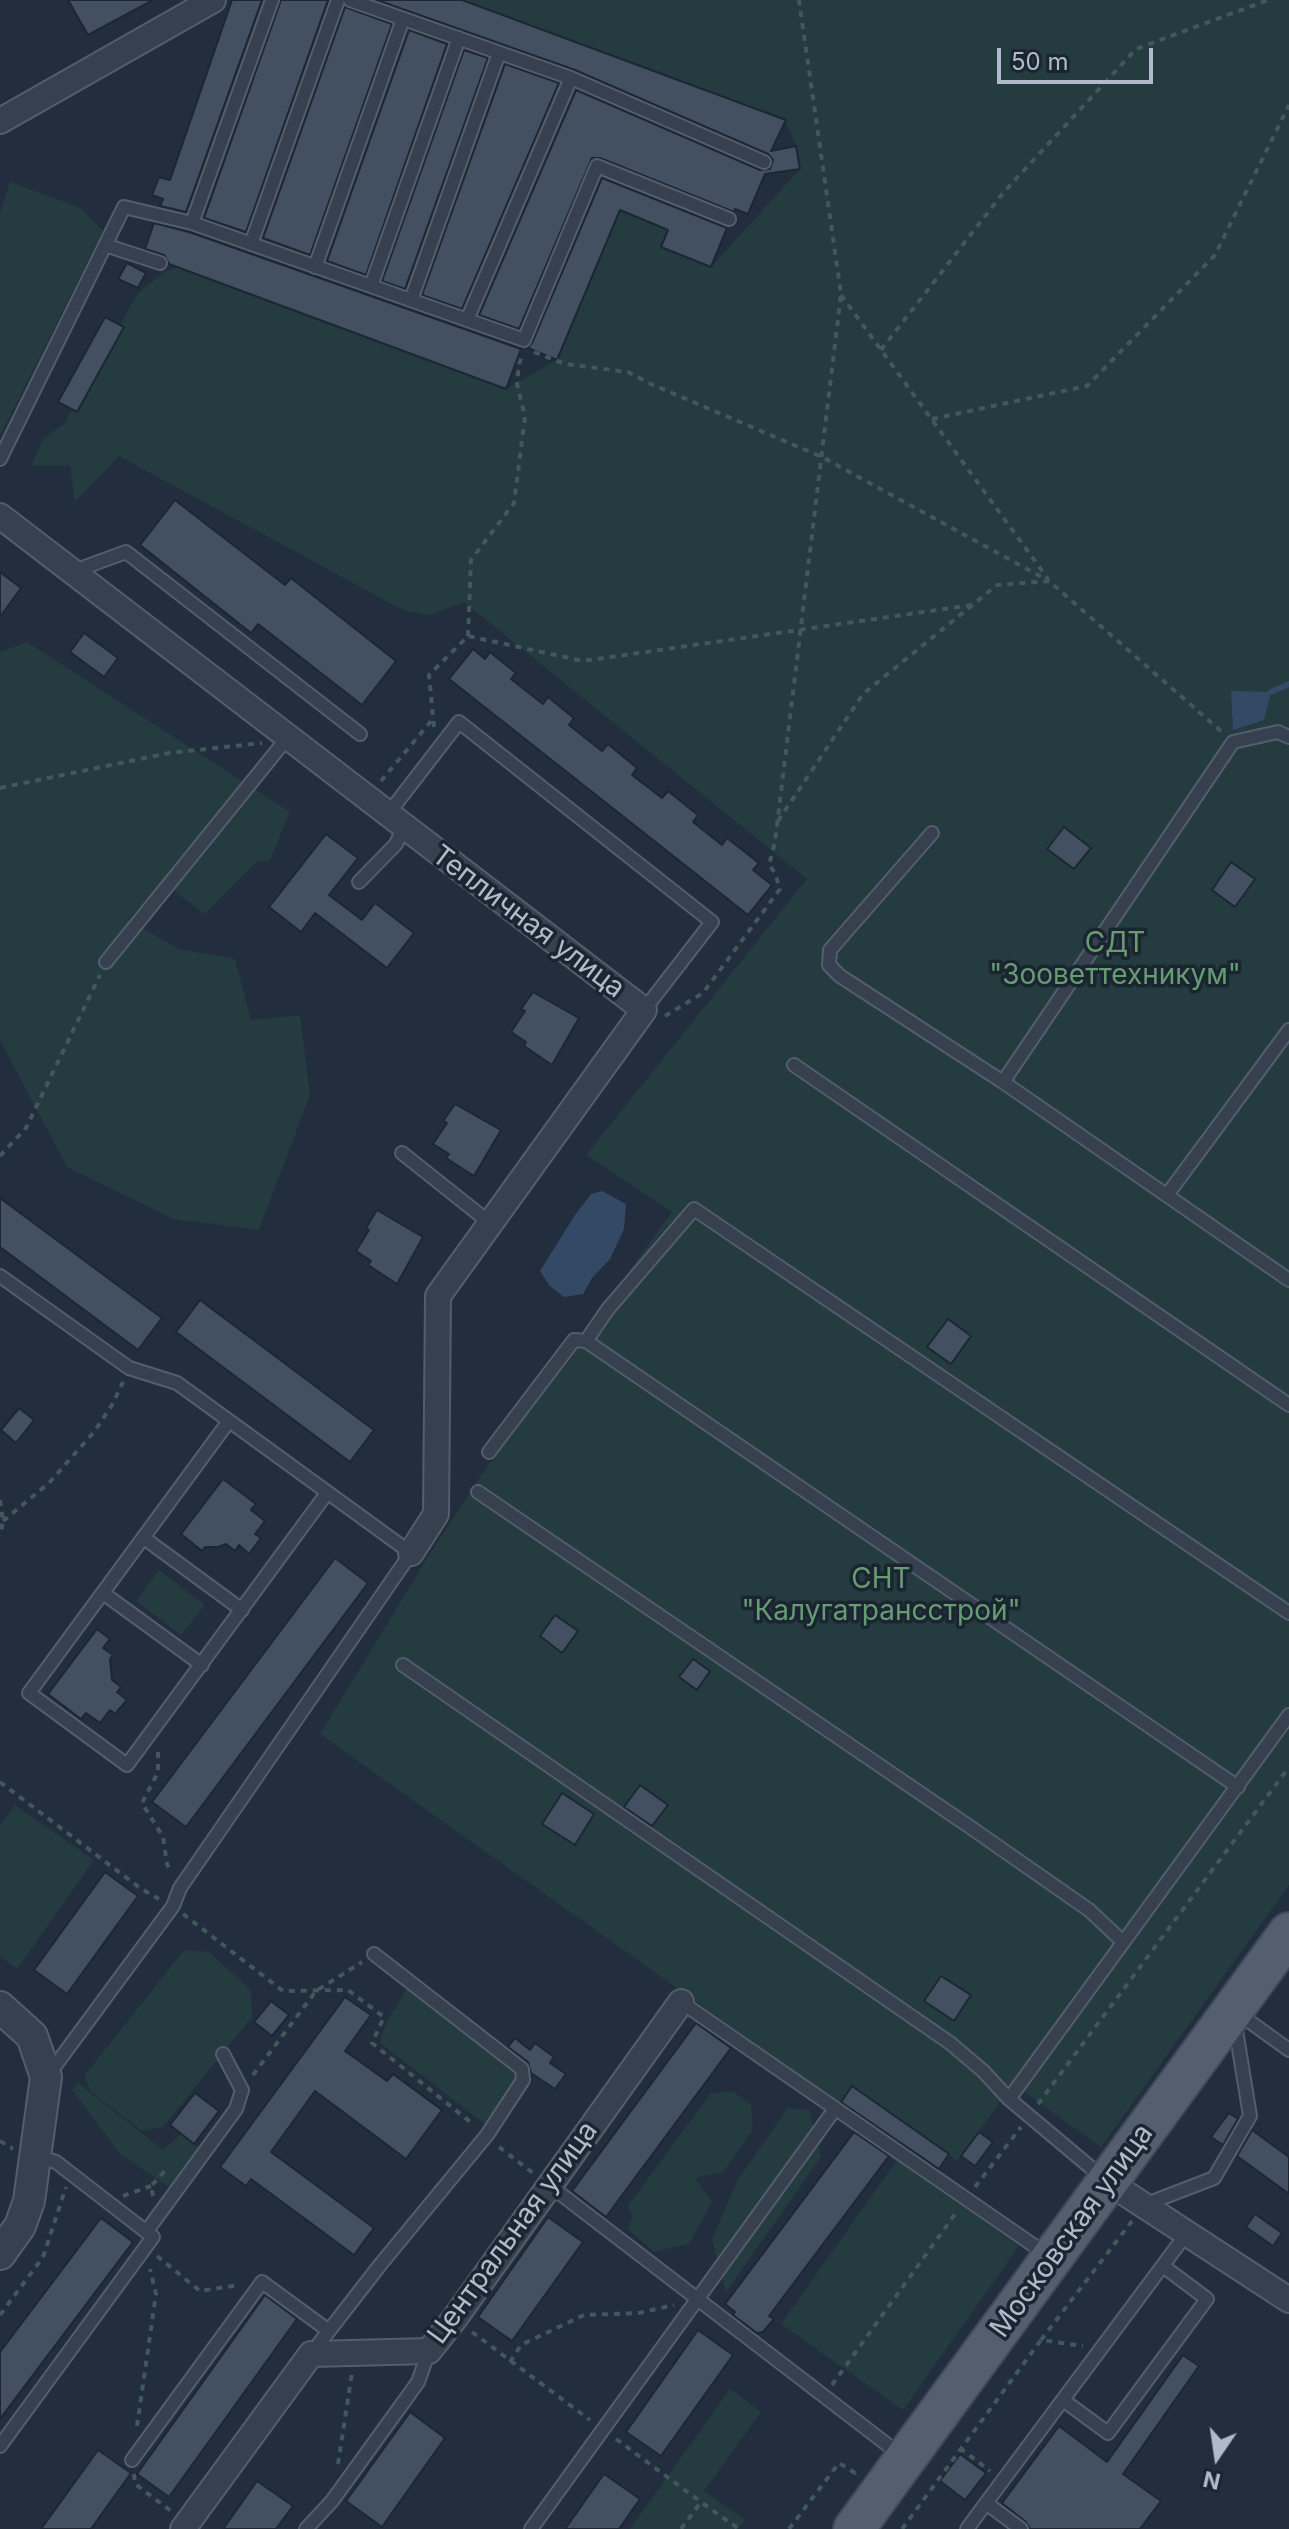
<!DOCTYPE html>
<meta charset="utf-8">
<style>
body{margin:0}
#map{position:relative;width:1289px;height:2529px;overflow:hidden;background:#222e3e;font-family:Inter,sans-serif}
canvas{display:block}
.north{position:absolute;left:1177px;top:2417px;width:80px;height:80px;-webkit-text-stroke:6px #1b2532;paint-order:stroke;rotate:193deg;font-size:22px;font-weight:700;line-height:32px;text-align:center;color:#b1bac9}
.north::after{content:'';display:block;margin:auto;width:28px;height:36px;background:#b1bac9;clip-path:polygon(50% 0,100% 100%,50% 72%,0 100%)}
.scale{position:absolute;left:997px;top:48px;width:156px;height:36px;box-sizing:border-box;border:4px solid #b1bac9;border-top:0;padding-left:10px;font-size:24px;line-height:28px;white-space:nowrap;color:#b1bac9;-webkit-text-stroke:6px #1b2532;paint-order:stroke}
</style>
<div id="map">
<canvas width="1289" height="2529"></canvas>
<div class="north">N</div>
<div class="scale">50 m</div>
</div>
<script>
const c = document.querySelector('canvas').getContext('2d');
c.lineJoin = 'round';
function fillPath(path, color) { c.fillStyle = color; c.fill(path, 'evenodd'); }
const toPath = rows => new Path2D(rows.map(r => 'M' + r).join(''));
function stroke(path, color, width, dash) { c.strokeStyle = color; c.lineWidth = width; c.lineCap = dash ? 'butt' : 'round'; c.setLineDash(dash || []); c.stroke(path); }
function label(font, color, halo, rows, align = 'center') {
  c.font = font + ' Inter,sans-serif'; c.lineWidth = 7; c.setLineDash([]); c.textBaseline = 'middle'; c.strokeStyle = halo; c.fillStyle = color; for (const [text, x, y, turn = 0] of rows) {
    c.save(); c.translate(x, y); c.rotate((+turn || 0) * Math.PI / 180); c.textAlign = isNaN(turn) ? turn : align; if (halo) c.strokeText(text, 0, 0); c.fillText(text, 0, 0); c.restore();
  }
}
fillPath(toPath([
 [462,0,1289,0,1289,1885,1101,2147,1013,2084,957,2161,853,2087,840,2104,320,1734,426,1560,482,1474,672,1212,586,1155,807,879,464,602,430,615,403,610,119,456,75,502,70,466,31,466,43,439,64,424,138,293,163,273,177,267,506,389,557,360,620,210,668,230,662,247,711,267,800,169,796,146,785,120],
 [10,182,81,208,103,231,0,436,0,214],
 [27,642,290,812,270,860,255,863,205,914,162,882,128,920,179,949,235,959,251,1020,300,1015,310,1095,259,1230,173,1219,67,1167,0,1040,0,652],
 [159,1570,205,1605,181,1635,136,1601],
 [15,1805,94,1860,17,1969,0,1956,0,1826],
 [184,1950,209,1952,251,1990,252,2017,163,2127,142,2131,90,2091,85,2075],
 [409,1986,517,2070,516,2079,485,2124,379,2042,388,2019],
 [78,2083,163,2150,181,2134,201,2149,171,2188,120,2154,72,2090],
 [733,2092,751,2104,753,2130,723,2172,695,2178,712,2202,690,2243,654,2252,628,2229,633,2215,627,2207,711,2093],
 [788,2108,809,2110,821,2157,726,2292,712,2239,737,2181],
 [897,2160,1019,2246,903,2410,781,2324],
 [730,2389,761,2412,704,2491,745,2520,738,2529,630,2529]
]), '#243c3f');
fillPath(toPath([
 [1231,691,1271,692,1264,720,1233,730],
 [602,1191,626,1204,624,1229,610,1259,592,1278,583,1294,564,1297,549,1285,540,1271,575,1215,591,1194]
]), '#344966');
stroke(toPath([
 [1271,692,1289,684]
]), '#344966', 6);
const building = toPath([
 [68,0,153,0,88,35,68,0],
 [232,0,262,0,186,212,160,206,163,199,152,195,159,177,170,180,232,0],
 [281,0,328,0,246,232,204,218,281,0],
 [377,0,462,0,786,120,771,151,796,146,800,169,765,174,748,214,735,209,734,212,600,158,592,158,519,329,479,315,576,90,760,170,770,169,773,160,768,154,575,70,377,0],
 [345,7,392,24,310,255,263,238,345,7],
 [409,30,447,44,366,275,327,261,409,30],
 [464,50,488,58,405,289,382,281,464,50],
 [505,64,559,83,462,309,422,295,505,64],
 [602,178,727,228,711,267,661,247,668,230,620,210,557,360,528,348,532,343,602,178],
 [154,223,189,232,521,349,506,389,169,264,164,255,145,249,154,223],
 [127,263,146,273,138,288,118,279,127,263],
 [105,317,124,327,77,412,58,402,105,317],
 [175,500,285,585,291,578,396,661,362,705,258,624,251,633,140,545,175,500],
 [0,572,21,588,0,617,0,572],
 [84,633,118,658,104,677,70,652,84,633],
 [473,649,485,659,490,652,516,673,511,679,543,704,548,697,574,718,569,725,602,751,608,744,637,768,632,775,662,798,668,791,698,815,693,822,722,845,727,838,759,863,753,870,772,885,748,915,449,679,473,649],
 [1064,827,1091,848,1074,869,1047,849,1064,827],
 [326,834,358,858,329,895,362,920,375,903,414,933,387,968,315,913,301,932,269,907,326,834],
 [1231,862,1255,879,1235,907,1212,890,1231,862],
 [533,992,579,1018,552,1065,524,1046,526,1042,511,1032,525,1011,521,1009,533,992],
 [455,1104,501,1130,474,1176,446,1158,449,1154,433,1144,447,1123,443,1121,455,1104],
 [0,1198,162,1318,138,1350,0,1247,0,1198],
 [377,1210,423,1237,397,1284,368,1265,371,1261,356,1251,369,1230,366,1228,377,1210],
 [200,1300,374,1430,350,1462,176,1332,200,1300],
 [948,1319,971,1336,951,1364,927,1347,948,1319],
 [19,1408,34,1420,16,1443,1,1430,19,1408],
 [223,1479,256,1504,251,1510,265,1521,255,1534,261,1538,249,1554,239,1545,235,1551,226,1544,218,1547,205,1547,202,1551,181,1534,223,1479],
 [335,1558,368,1583,186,1827,152,1802,335,1558],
 [555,1615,578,1631,562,1653,540,1636,555,1615],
 [97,1629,110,1639,103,1648,113,1655,110,1659,112,1680,121,1687,117,1692,127,1700,115,1714,110,1710,100,1723,86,1713,81,1719,48,1694,97,1629],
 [693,1659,710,1671,697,1690,679,1677,693,1659],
 [640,1785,668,1805,652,1826,624,1807,640,1785],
 [562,1793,594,1814,575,1845,542,1824,562,1793],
 [105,1872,138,1896,67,1994,34,1970,105,1872],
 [941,1976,971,1995,954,2021,924,2001,941,1976],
 [345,1997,371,2015,345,2051,387,2081,393,2074,442,2110,406,2159,315,2091,271,2152,374,2228,354,2255,251,2179,246,2186,220,2167,345,1997],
 [271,2001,289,2015,272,2036,254,2022,271,2001],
 [696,2023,731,2048,606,2217,572,2191,696,2023],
 [515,2038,530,2050,535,2043,554,2057,550,2063,566,2074,555,2089,531,2073,528,2062,508,2047,515,2038],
 [852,2086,949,2154,939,2169,841,2102,852,2086],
 [195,2093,219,2111,194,2144,170,2125,195,2093],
 [1229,2113,1238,2119,1223,2145,1211,2137,1229,2113],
 [1252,2130,1289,2157,1289,2194,1237,2156,1252,2130],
 [854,2132,889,2156,769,2316,774,2319,763,2332,757,2333,733,2315,735,2312,725,2304,854,2132],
 [979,2132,993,2142,975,2166,961,2156,979,2132],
 [1255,2214,1282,2233,1273,2246,1246,2227,1255,2214],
 [548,2217,583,2242,512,2341,478,2317,548,2217],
 [101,2218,133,2242,0,2419,0,2352,101,2218],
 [265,2295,297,2319,169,2497,137,2474,265,2295],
 [698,2330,733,2355,661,2456,626,2432,698,2330],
 [1183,2355,1199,2366,1123,2474,1161,2501,1140,2529,1030,2529,1026,2522,1002,2503,1059,2426,1107,2462,1183,2355],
 [410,2412,445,2438,382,2527,346,2501,410,2412],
 [98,2450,131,2473,91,2529,41,2529,98,2450],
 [960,2454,986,2473,965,2500,940,2481,960,2454],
 [604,2474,640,2499,619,2529,565,2529,604,2474],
 [257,2481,293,2506,276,2529,223,2529,257,2481]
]);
fillPath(building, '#425062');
stroke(building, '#1d2734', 2);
const service = toPath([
 [350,0,571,78,764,162],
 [192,223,272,0],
 [251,244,338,0],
 [105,245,160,263],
 [315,267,403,19],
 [371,286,459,38],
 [411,300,499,53],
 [467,320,571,78],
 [0,459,124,207,192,223,524,340,597,166,729,219],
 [81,578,85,567,126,552,360,734],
 [1289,737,1278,732,1233,742,1003,1082,1289,1280],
 [388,814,459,722,712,922,644,1010],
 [932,833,830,950,829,965,840,976,1003,1082],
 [359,882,396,844,404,827],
 [106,962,288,737],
 [794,1065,1289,1405],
 [402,1153,490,1223],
 [1167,1195,1289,1030],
 [0,1276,129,1368,177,1383,411,1553,180,1888,173,1906,49,2074],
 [586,1341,608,1309,694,1209,1289,1613],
 [229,1421,29,1693,127,1765,327,1493],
 [489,1452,574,1340,586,1341,1238,1787],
 [478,1492,970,1827,1089,1910,1122,1941],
 [144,1538,242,1610],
 [103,1593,202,1665],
 [403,1665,950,2043,983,2071,1009,2099,1102,2177],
 [681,2002,1049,2256],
 [1239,2014,1289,2050],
 [1009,2099,1289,1715],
 [549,2185,902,2456],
 [1144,2205,1214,2178,1250,2116,1235,2024],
 [146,2232,236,2109,242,2090,223,2054],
 [311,2354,380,2265,487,2135,523,2080,522,2069,374,1954],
 [1063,2400,1108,2433,1207,2299,1163,2266],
 [0,2446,153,2237,56,2162,37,2156],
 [132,2460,262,2282,329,2331],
 [306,2529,332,2501,418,2382,429,2351],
 [531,2529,835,2109],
 [967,2529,986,2503],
 [1021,2529,986,2503,1187,2233]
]);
const minor = toPath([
 [0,121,213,0],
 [0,516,644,1010,438,1296,436,1514,411,1553],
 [1108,2182,1289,2300],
 [183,2529,311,2354,429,2351,455,2318,681,2002]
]);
const tertiary = toPath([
 [0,2007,32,2036,46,2077,29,2201,20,2226,0,2254]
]);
const primary = toPath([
 [854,2529,1289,1933]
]);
stroke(service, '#545d6c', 16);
stroke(minor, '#545d6c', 28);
stroke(tertiary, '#545d6c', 34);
stroke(primary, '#3f4957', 44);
stroke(toPath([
 [841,295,1048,579],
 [881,350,1003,193,1136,49,1268,0],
 [534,352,565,364,628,372,651,384,822,457,1049,581],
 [932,419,1087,386,1215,255,1289,105],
 [468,636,471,560,514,503,525,417,517,384,519,364,523,354],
 [434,727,429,675,468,636,583,661,972,605],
 [381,781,432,720],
 [0,788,169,753,262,743],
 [778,821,863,694,997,585,1049,581,1222,732],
 [665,1016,703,993,780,889,775,873,769,865,775,842,841,294,799,0],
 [0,1156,26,1128,100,975],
 [0,1500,3,1521,0,1536],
 [3,1521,49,1483,94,1432,112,1405,123,1382],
 [158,1752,158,1772,142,1803,163,1837,167,1864,171,1872],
 [0,1782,140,1888,159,1899],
 [183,1914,283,1991,348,1990,384,2017,372,2043,474,2125],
 [253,2075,316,1991,362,1962],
 [1038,2104,1289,1767],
 [0,2141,13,2149],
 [499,2147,533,2173],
 [975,2187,1021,2127],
 [123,2196,151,2186],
 [153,2196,151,2186,164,2172,170,2171],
 [157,2256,200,2291,239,2285],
 [0,2315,43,2257,66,2187],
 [472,2332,590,2420],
 [1041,2340,1132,2221],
 [510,2362,521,2345,584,2315,639,2313,674,2305],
 [832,2385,958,2210],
 [137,2426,156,2294,150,2269],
 [616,2439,701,2502],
 [960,2448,990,2471],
 [338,2464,352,2373],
 [134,2474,135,2484,171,2511],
 [681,2529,701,2502,739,2529],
 [789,2529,839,2463,855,2473,857,2470],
 [902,2529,1041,2340,1083,2346]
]), '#42595c', 4, [6, 6]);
stroke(service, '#36404e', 12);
stroke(minor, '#36404e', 24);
stroke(tertiary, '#36404e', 30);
stroke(primary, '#535f6e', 40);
label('28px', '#b1bac9', '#1b2532', [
 ["Тепличная улица",528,922,37],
 ["Московская улица",1072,2231,-54],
 ["Центральная улица",513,2233,-54]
]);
label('28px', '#679c73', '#1b2532', [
 ["СДТ",1115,944],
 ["\"Зооветтехникум\"",1115,976],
 ["СНТ",881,1580],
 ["\"Калугатрансстрой\"",881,1612]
]);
</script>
